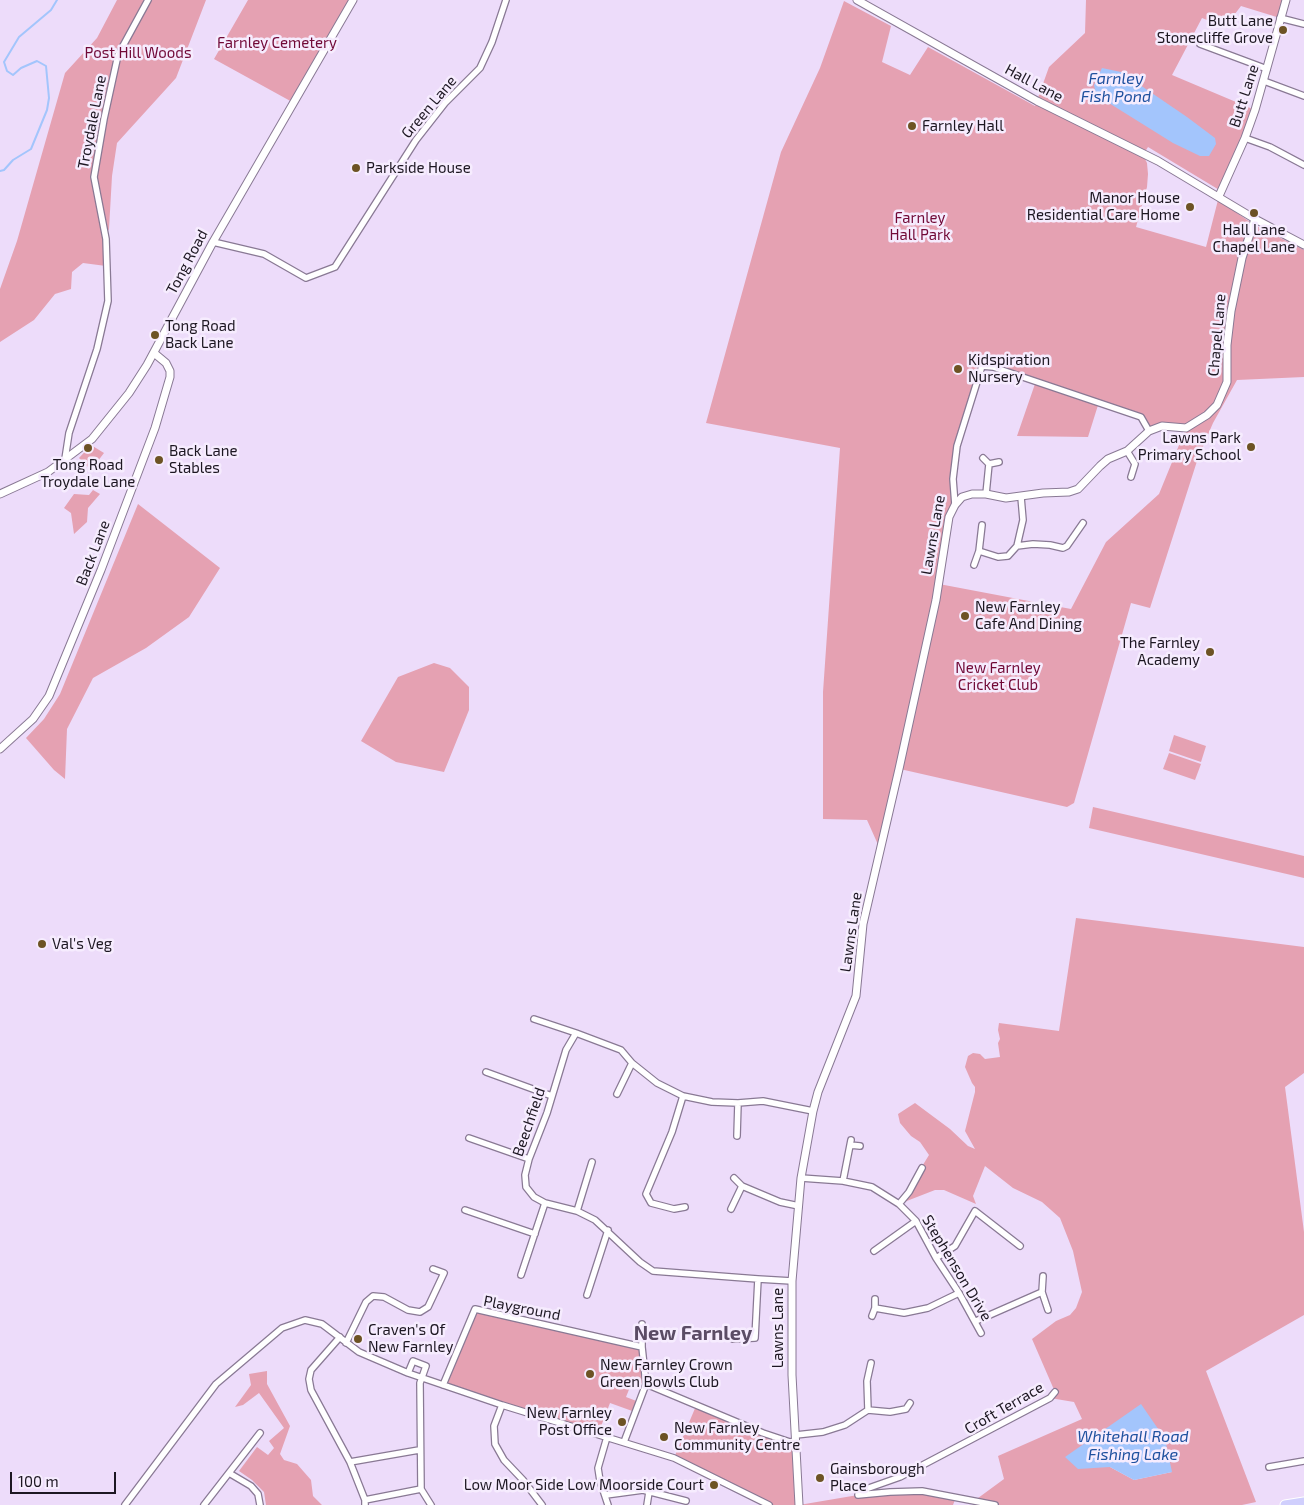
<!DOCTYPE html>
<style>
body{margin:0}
#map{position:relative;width:1304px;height:1505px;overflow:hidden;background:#eddcfa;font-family:"Exo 2",sans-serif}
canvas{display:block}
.scale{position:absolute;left:10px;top:1472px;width:106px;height:22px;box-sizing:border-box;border:2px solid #1d1722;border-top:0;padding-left:6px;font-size:15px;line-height:18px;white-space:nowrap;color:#1d1722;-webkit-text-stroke:4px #f6ecfe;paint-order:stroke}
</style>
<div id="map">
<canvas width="1304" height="1505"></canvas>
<div class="scale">100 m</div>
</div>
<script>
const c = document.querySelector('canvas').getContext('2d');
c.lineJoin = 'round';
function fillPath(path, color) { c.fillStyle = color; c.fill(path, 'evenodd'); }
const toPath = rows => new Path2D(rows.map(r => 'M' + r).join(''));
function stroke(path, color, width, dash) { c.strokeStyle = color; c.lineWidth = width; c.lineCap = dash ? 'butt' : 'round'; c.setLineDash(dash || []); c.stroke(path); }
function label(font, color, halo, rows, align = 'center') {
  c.font = font + ' "Exo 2",sans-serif'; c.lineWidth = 5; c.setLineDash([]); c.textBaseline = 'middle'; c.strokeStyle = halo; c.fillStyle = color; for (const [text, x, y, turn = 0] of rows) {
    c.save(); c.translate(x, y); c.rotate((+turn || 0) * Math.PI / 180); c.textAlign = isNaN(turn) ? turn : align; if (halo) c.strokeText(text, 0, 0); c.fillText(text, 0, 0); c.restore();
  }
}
fillPath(toPath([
 [117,0,206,0,176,78,117,143,112,176,109,229,105,236,106,266,83,263,72,272,71,289,55,294,34,320,0,342,0,289,17,241,65,73,97,38],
 [248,0,350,0,294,103,214,59],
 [1086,0,1286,0,1280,18,1241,6,1225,27,1202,18,1172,75,1255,110,1221,191,1148,147,1143,155,1147,163,1148,174,1147,187,1136,227,1206,247,1218,200,1253,224,1304,250,1304,377,1237,380,1213,423,1198,458,1150,608,1131,603,1074,803,1067,807,900,769,880,849,867,820,823,819,823,692,840,448,706,423,781,152,820,68,844,1,891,26,882,62,910,75,928,47,1035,106,1049,67,1085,33],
 [982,366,1036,381,1017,436,1088,437,1099,402,1141,417,1149,431,1162,426,1186,428,1159,494,1106,542,1071,609,939,584,955,505,957,446],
 [91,445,104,453,91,470,79,458],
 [93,490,100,494,88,508,87,522,74,534,71,513,64,508,74,494,89,495],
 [138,504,220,568,189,617,146,648,93,678,67,729,65,779,54,770,26,738,44,719,60,694],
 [434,663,450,668,469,687,469,710,444,772,396,762,361,741,398,677],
 [1174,735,1206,746,1201,762,1169,751],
 [1169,753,1201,764,1195,780,1163,769],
 [1093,807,1304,856,1304,878,1089,828],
 [1076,918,1304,947,1304,1073,1285,1087,1304,1232,1304,1315,1206,1371,1256,1502,1242,1505,995,1505,974,1501,1004,1479,998,1456,1082,1419,1074,1402,1050,1398,1055,1392,1032,1339,1056,1321,1070,1315,1076,1308,1082,1292,1073,1251,1060,1218,1042,1202,1013,1188,985,1166,973,1196,976,1204,944,1190,935,1190,899,1204,929,1155,920,1142,911,1136,900,1123,898,1114,915,1103,950,1129,968,1146,975,1149,965,1131,975,1092,975,1087,972,1083,965,1067,968,1056,973,1053,980,1054,985,1059,1000,1057,998,1043,1000,1039,998,1030,999,1023,1059,1031],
 [1110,1467,1172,1472,1134,1480],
 [475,1309,642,1347,646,1384,632,1382,626,1397,639,1402,635,1412,610,1403,598,1434,443,1385],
 [267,1371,267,1384,290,1426,280,1454,284,1460,297,1464,311,1480,313,1496,322,1505,266,1505,264,1492,252,1480,239,1471,257,1447,268,1455,274,1448,269,1441,284,1428,259,1393,243,1405,235,1407,251,1385,249,1374],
 [696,1406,747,1427,796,1441,799,1505,858,1495,922,1491,956,1497,953,1505,769,1505,674,1458]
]), '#e5a1b2');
fillPath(toPath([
 [1102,68,1121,72,1187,117,1215,138,1216,144,1209,156,1200,156,1173,143,1096,95,1094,85],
 [1141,1404,1165,1439,1172,1472,1134,1480,1110,1467,1078,1469,1065,1457]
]), '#a3c5fc');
stroke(toPath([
 [0,171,4,170,13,160,31,149,47,110,49,98,46,66,37,61,21,68,13,75,7,71,4,62,19,37,51,10,57,0]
]), '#a3c5fc', 2);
const minor = toPath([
 [1280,18,1304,24],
 [1200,44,1267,69],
 [1264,81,1304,96],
 [1245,138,1270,147,1304,165],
 [213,242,264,254,306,278,335,267,416,140,445,103,480,68,492,42,506,0],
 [1127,451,1135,464,1131,477],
 [983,458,989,464,986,494],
 [65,459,69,433,97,349,108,301,106,239,94,177,104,119,118,55,148,0],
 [989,464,999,462],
 [1021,497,1023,520,1017,546,1033,544,1050,545,1063,548,1067,546,1083,523],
 [955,505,953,479,957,446,982,366,993,367,1141,417,1149,431],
 [982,525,979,551,998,557,1008,556,1017,546],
 [974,565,979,551],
 [534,1019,576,1033],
 [486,1072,552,1096],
 [617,1094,632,1063],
 [683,1096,672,1132,646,1194,651,1203,674,1209,685,1207],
 [737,1136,738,1103],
 [469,1138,529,1159],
 [850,1145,860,1146],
 [734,1178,742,1186],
 [801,1178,843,1181,872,1187,899,1204,916,1221,936,1258,959,1293,981,1333],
 [843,1181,851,1140],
 [899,1204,909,1192,922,1168],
 [731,1209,742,1186,780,1202,799,1206],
 [465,1210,535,1234],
 [577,1211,592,1162],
 [874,1251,916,1221],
 [936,1258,955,1246,975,1211,1020,1246],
 [521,1275,545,1203],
 [792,1281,758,1279,653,1271,640,1262,595,1220,577,1211,545,1203,534,1197,526,1187,525,1175,529,1159,547,1113,566,1050,576,1033,621,1050,632,1063,657,1083,683,1096,712,1102,738,1103,763,1101,813,1111],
 [1042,1292,1048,1310],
 [587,1295,608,1230],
 [875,1299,875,1308,904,1313,928,1308,959,1293],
 [872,1316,875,1308],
 [976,1321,1042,1292,1043,1276],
 [642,1324,642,1347,646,1384,763,1433,790,1442,796,1441],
 [340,1337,311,1370,309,1379,311,1390,350,1462,365,1500,365,1505],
 [733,1339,755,1338,758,1279],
 [346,1343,366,1302,373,1296,384,1297,408,1310,420,1312,428,1307,444,1273,433,1269],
 [408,1373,413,1361,426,1366,420,1383,421,1489,431,1505],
 [443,1385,475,1309,642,1347],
 [502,1405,494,1426,495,1444,504,1460,523,1480,542,1505],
 [868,1410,890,1412,906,1409,910,1403],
 [796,1435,823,1432,845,1425,868,1410,867,1381,871,1363],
 [607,1437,598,1468,600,1481,608,1505],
 [624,1442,646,1384],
 [350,1462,419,1450],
 [1269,1467,1304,1461],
 [229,1473,251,1486,258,1494,260,1505],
 [866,1494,866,1489,900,1477,1050,1398,1055,1392],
 [606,1495,643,1490,686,1501],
 [858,1495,890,1492,922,1491,995,1505],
 [365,1500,421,1489],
 [125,1505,216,1384,282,1328,305,1320,322,1324,359,1352,408,1373,502,1405,674,1458,769,1505],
 [204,1505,260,1433],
 [647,1505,649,1492]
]);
const tertiary = toPath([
 [857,0,1037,101,1158,161,1255,219,1304,245],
 [1219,196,1245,138,1255,110,1286,0],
 [0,494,48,472,92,439,129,393,147,365,213,242,353,0],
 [0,749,33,719,49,696,101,570,155,428,170,377,170,371,166,363,154,353],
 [799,1505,792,1375,792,1281,801,1178,813,1111,818,1092,856,996,863,924,899,769,936,600,949,517,955,505,962,497,972,494,986,494,1006,498,1043,493,1069,492,1078,489,1100,466,1108,459,1127,451,1149,431,1162,426,1186,428,1207,415,1217,405,1227,382,1227,345,1231,311,1242,258,1255,219]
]);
const primary = toPath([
 [1285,1505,1304,1502]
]);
stroke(minor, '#897994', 8);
stroke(tertiary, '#897994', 9);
stroke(primary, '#fff', 11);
stroke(minor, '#fff', 5.5);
stroke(tertiary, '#fff', 7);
stroke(primary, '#d0cffd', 9);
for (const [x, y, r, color] of [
 [1283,30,5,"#6d5324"],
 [912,126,5,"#6d5324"],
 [356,168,5,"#6d5324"],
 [1190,207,5,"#6d5324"],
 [1254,213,5,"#6d5324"],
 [155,335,5,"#6d5324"],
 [958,369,5,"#6d5324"],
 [1251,447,5,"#6d5324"],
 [88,448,5,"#6d5324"],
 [159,460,5,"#6d5324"],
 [965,616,5,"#6d5324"],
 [1210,652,5,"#6d5324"],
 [42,944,5,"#6d5324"],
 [358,1339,5,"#6d5324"],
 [590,1374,5,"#6d5324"],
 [622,1422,5,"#6d5324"],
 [664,1437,5,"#6d5324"],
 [820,1478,5,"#6d5324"],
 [714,1485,5,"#6d5324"]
]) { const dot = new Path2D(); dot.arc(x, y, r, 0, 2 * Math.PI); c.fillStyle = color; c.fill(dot); stroke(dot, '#f6ecfe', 2); }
label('15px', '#1d1722', '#f6ecfe', [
 ["Butt Lane",1273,21,"right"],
 ["Stonecliffe Grove",1273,38,"right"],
 ["Farnley Hall",922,126],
 ["Parkside House",366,168],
 ["Manor House",1180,198,"right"],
 ["Residential Care Home",1180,215,"right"],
 ["Hall Lane",1254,230,"center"],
 ["Chapel Lane",1254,247,"center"],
 ["Tong Road",165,326],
 ["Back Lane",165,343],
 ["Kidspiration",968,360],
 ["Nursery",968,377],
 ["Lawns Park",1241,438,"right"],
 ["Primary School",1241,455,"right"],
 ["Back Lane",169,451],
 ["Stables",169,468],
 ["Tong Road",88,465,"center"],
 ["Troydale Lane",88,482,"center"],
 ["New Farnley",975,607],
 ["Cafe And Dining",975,624],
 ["The Farnley",1200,643,"right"],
 ["Academy",1200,660,"right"],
 ["Val's Veg",52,944],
 ["Craven's Of",368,1330],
 ["New Farnley",368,1347],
 ["New Farnley Crown",600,1365],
 ["Green Bowls Club",600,1382],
 ["New Farnley",612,1413,"right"],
 ["Post Office",612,1430,"right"],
 ["New Farnley",674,1428],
 ["Community Centre",674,1445],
 ["Gainsborough",830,1469],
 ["Place",830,1486],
 ["Low Moor Side Low Moorside Court",704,1485,"right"]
], 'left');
label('15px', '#710937', '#f6ecfe', [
 ["Farnley Cemetery",277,43],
 ["Post Hill Woods",138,53],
 ["Farnley",920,218],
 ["Hall Park",920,235],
 ["New Farnley",998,668],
 ["Cricket Club",998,685]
]);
label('15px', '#1d1722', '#f6ecfe', [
 ["Hall Lane",1034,83,28],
 ["Butt Lane",1244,96,-72],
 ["Green Lane",429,107,-50],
 ["Troydale Lane",92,122,-79],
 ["Tong Road",187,262,-62],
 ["Chapel Lane",1217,335,-85],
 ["Lawns Lane",933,535,-80],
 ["Back Lane",93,553,-69],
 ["Lawns Lane",851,932,-82],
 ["Beechfield",529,1122,-71],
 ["Stephenson Drive",957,1268,59],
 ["Playground",522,1308,11],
 ["Lawns Lane",778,1328,-90],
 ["Croft Terrace",1004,1408,-30]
]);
label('italic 16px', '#1f519f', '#f6ecfe', [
 ["Farnley",1116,79],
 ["Fish Pond",1116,97],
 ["Whitehall Road",1133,1437],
 ["Fishing Lake",1133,1455]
]);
label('bold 20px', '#5b4c65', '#f6ecfe', [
 ["New Farnley",693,1333]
]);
</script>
